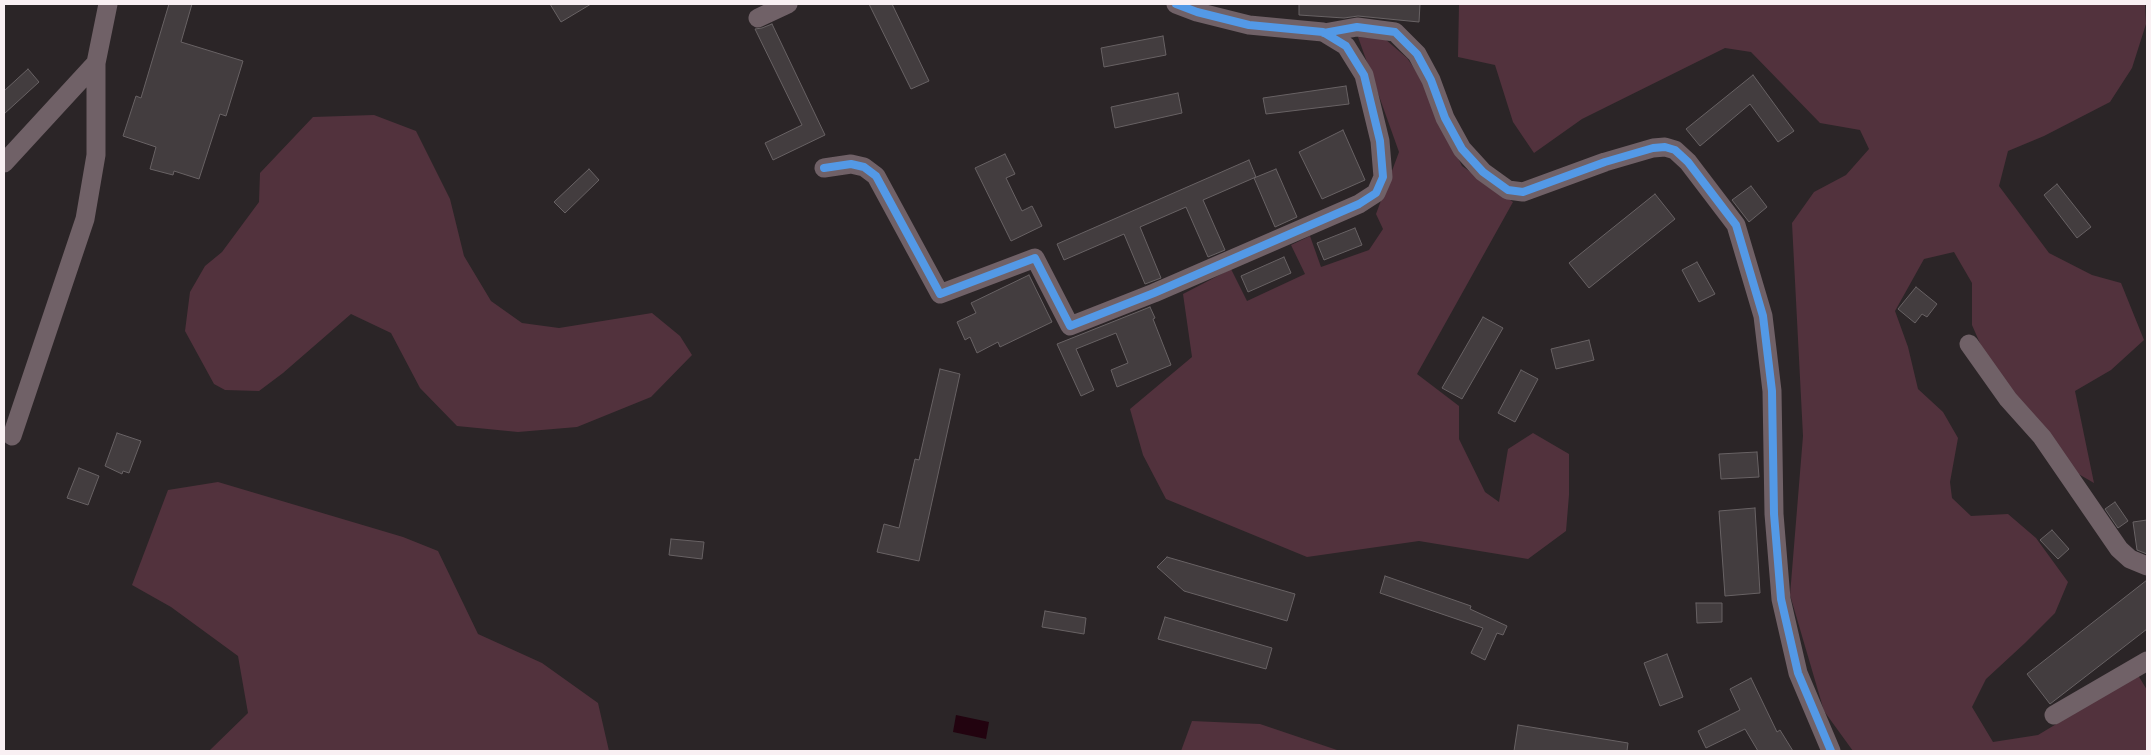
<!DOCTYPE html>
<style>
body{margin:0}
#map{position:relative;width:2151px;height:755px;overflow:hidden;background:#2b2527;font-family:"PT Serif",serif}
canvas{display:block}
.frame{position:absolute;inset:0;border:5px solid #f9f0f3;pointer-events:none}
</style>
<div id="map">
<canvas width="2151" height="755"></canvas>
<div class="frame"></div>
</div>
<script>
const c = document.querySelector('canvas').getContext('2d');
c.lineJoin = 'round';
function fillPath(path, color) { c.fillStyle = color; c.fill(path, 'evenodd'); }
const toPath = rows => new Path2D(rows.map(r => 'M' + r).join(''));
function stroke(path, color, width, dash) { c.strokeStyle = color; c.lineWidth = width; c.lineCap = dash ? 'butt' : 'round'; c.setLineDash(dash || []); c.stroke(path); }
fillPath(toPath([
 [1459,4,2145,4,2146,24,2132,68,2110,102,2044,136,2008,151,1999,186,2049,253,2092,275,2121,283,2144,340,2111,370,2075,391,2094,483,2075,472,1989,364,1972,325,1972,283,1954,252,1924,259,1895,311,1908,347,1918,389,1943,412,1958,438,1950,482,1952,498,1971,516,2008,514,2036,538,2068,582,2055,613,2025,643,1986,679,1972,707,1993,742,2038,735,2138,675,2147,690,2147,751,1853,751,1824,711,1790,595,1803,436,1792,223,1814,192,1846,175,1869,149,1860,130,1820,123,1751,52,1725,48,1582,119,1534,153,1513,122,1495,65,1458,57],
 [1358,37,1385,39,1407,58,1424,82,1437,116,1462,166,1513,202,1417,374,1459,406,1459,439,1485,492,1499,502,1508,449,1533,433,1569,454,1569,495,1566,531,1528,559,1419,541,1307,557,1166,499,1143,455,1130,409,1192,357,1183,294,1231,269,1247,301,1305,274,1291,245,1310,236,1321,267,1369,250,1383,229,1376,214,1399,152],
 [374,115,416,131,450,199,464,256,491,301,522,323,559,328,652,313,680,336,692,355,651,397,577,427,518,432,457,426,420,388,391,333,351,314,283,373,259,391,225,390,214,384,185,331,190,292,205,266,222,252,259,202,260,173,313,117],
 [218,482,403,537,438,551,478,634,542,663,598,703,609,751,209,751,248,713,238,656,171,607,132,585,168,490],
 [1192,721,1260,724,1340,751,1181,751]
]), '#52323d');
fillPath(toPath([
 [956,715,989,722,986,739,953,732]
]), '#22030f');
const building = toPath([
 [169,4,192,4,181,42,243,61,226,116,220,114,199,179,174,171,173,175,150,169,156,147,123,136,136,96,141,98,169,4],
 [550,4,591,4,561,22,550,4],
 [869,4,892,4,929,81,911,89,869,4],
 [1299,4,1420,4,1419,22,1358,16,1344,18,1299,15,1299,4],
 [772,24,825,135,773,160,765,143,802,125,755,29,762,28,772,24],
 [1163,36,1166,55,1104,67,1101,48,1163,36],
 [28,69,39,82,4,114,4,91,28,69],
 [1753,75,1794,131,1778,142,1750,104,1700,146,1686,129,1753,75],
 [1346,86,1349,104,1266,114,1263,98,1346,86],
 [1178,93,1182,113,1115,128,1111,107,1178,93],
 [1343,130,1365,180,1322,199,1299,152,1343,130],
 [1005,154,1015,174,1006,178,1022,211,1032,206,1042,226,1011,241,975,168,1005,154],
 [1249,160,1256,177,1203,200,1225,250,1208,257,1186,207,1140,227,1161,278,1145,284,1124,234,1064,260,1057,244,1249,160],
 [589,169,599,180,565,213,554,202,589,169],
 [1276,169,1297,217,1275,227,1254,178,1276,169],
 [2057,184,2091,227,2077,238,2044,195,2057,184],
 [1751,186,1767,207,1749,222,1732,200,1751,186],
 [1655,194,1675,219,1589,288,1569,263,1655,194],
 [1355,228,1362,245,1324,260,1317,243,1355,228],
 [1284,257,1291,273,1248,292,1241,276,1284,257],
 [1697,262,1715,294,1699,302,1682,270,1697,262],
 [1029,275,1052,322,1000,347,998,342,977,353,970,337,965,340,957,322,976,313,971,303,1029,275],
 [1916,287,1937,304,1927,317,1922,314,1915,323,1898,309,1916,287],
 [1150,307,1155,318,1153,319,1171,365,1117,387,1111,370,1128,363,1116,333,1076,349,1094,390,1081,396,1057,344,1150,307],
 [1483,317,1503,328,1462,399,1442,388,1483,317],
 [1589,340,1594,360,1556,369,1551,349,1589,340],
 [940,369,960,374,919,561,877,552,884,524,899,528,915,459,919,460,940,369],
 [1521,370,1538,379,1515,422,1498,413,1521,370],
 [117,433,141,441,129,473,123,471,122,474,105,466,117,433],
 [1757,452,1759,477,1721,479,1719,454,1757,452],
 [79,468,99,476,88,505,67,498,79,468],
 [2115,502,2128,521,2118,528,2105,509,2115,502],
 [1755,508,1760,593,1725,596,1719,511,1755,508],
 [2147,520,2147,554,2137,550,2133,522,2147,520],
 [2052,530,2069,549,2058,559,2040,540,2052,530],
 [671,539,704,542,702,559,669,555,671,539],
 [1167,557,1295,594,1287,621,1184,591,1157,567,1167,557],
 [1385,576,1471,606,1470,609,1507,626,1503,635,1497,633,1485,660,1471,653,1483,628,1380,593,1385,576],
 [2147,580,2147,629,2050,704,2027,674,2147,580],
 [1696,603,1722,603,1722,622,1697,623,1696,603],
 [1045,611,1086,618,1084,634,1042,627,1045,611],
 [1165,617,1272,648,1266,669,1158,639,1165,617],
 [1667,654,1683,697,1660,706,1644,663,1667,654],
 [1751,678,1777,732,1780,730,1793,751,1758,751,1745,729,1706,748,1698,731,1740,710,1730,689,1751,678],
 [1518,725,1628,743,1627,751,1514,751,1518,725]
]);
fillPath(building, '#433d3f');
stroke(building, '#686264', 1);
stroke(toPath([
 [758,18,788,4],
 [1324,33,1357,27,1395,32,1417,54,1431,80,1445,118,1462,149,1483,172,1508,190,1523,192,1605,162,1653,148,1665,147,1675,150,1688,162,1736,225,1763,316,1772,391,1774,514,1781,599,1798,673,1831,751],
 [4,163,96,63],
 [824,168,851,164,864,167,876,176,940,294,1035,258,1070,326,1154,293,1359,204,1376,193,1383,177,1380,141,1364,75,1346,46,1323,32,1249,25,1197,12,1176,4],
 [1969,344,2008,399,2042,437,2119,549,2130,559,2147,566],
 [12,436,85,219,96,155,96,63,108,4],
 [2054,715,2147,661]
]), '#706167', 19);
stroke(toPath([
 [1324,33,1357,27,1395,32,1417,54,1431,80,1445,118,1462,149,1483,172,1508,190,1523,192,1605,162,1653,148,1665,147,1675,150,1688,162,1736,225,1763,316,1772,391,1774,514,1781,599,1798,673,1831,751],
 [824,168,851,164,864,167,876,176,940,294,1035,258,1070,326,1154,293,1359,204,1376,193,1383,177,1380,141,1364,75,1346,46,1323,32,1249,25,1197,12,1176,4]
]), '#5399e6', 8);
</script>
